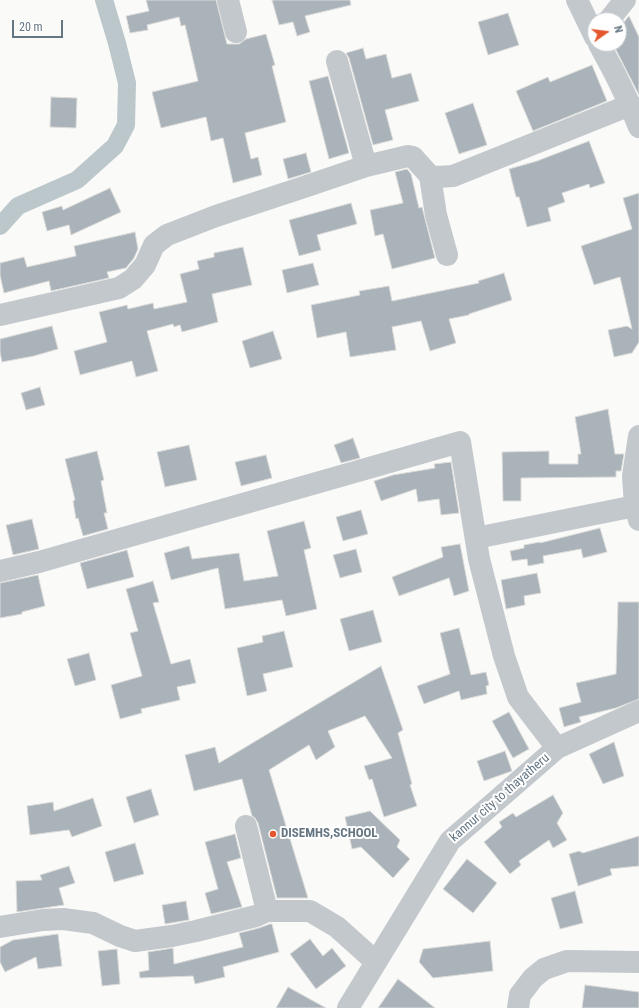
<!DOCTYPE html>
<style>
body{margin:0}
#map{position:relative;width:639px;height:1008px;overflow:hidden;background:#fafaf8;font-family:"Roboto Condensed",sans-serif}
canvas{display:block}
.north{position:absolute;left:587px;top:12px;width:40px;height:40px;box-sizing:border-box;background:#fff;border:1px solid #c1c8cd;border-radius:50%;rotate:76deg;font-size:11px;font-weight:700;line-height:16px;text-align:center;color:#657683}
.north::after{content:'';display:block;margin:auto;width:14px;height:18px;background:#e4572e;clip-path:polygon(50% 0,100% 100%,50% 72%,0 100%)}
.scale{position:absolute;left:12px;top:20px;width:51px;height:18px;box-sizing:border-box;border:2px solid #657683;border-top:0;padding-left:5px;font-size:12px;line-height:14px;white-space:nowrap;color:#657683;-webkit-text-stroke:3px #fff;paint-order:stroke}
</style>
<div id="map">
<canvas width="639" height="1008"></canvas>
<div class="north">N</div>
<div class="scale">20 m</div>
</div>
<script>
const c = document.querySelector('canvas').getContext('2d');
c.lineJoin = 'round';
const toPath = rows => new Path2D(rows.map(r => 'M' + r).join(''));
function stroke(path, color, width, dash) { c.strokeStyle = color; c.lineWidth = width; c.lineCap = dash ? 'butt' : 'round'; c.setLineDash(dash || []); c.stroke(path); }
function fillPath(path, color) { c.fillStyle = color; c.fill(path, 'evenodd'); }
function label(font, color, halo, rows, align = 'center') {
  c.font = font + ' "Roboto Condensed",sans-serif'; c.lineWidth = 4; c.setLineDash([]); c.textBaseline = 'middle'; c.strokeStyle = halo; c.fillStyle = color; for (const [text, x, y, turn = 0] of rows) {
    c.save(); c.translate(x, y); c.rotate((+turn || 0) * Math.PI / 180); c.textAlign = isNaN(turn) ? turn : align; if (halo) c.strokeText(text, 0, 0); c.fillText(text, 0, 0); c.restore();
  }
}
stroke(toPath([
 [0,226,18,206,77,180,115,146,126,125,127,83,117,43,104,0]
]), '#bbc7cb', 18);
const building = toPath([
 [146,0,216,0,227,44,239,44,246,39,266,34,275,65,272,66,286,122,245,133,251,159,258,157,262,175,233,183,223,138,211,141,206,117,161,128,152,92,198,81,185,25,181,26,179,17,147,25,148,30,130,33,126,16,149,11,146,0],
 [272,0,350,0,351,5,305,16,310,32,297,36,293,22,279,25,272,0],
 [508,13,519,45,488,55,478,22,508,13],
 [629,16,639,37,639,95,613,44,619,44,619,28,629,16],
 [363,48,366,59,386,54,392,78,411,73,419,101,385,110,393,140,373,145,349,58,346,53,363,48],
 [592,65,607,101,533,131,516,91,548,77,550,82,592,65],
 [328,76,349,153,329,159,309,81,328,76],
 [51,97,77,98,76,128,50,127,51,97],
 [473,103,487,145,459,154,445,113,473,103],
 [589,141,605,183,590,188,589,184,562,193,565,202,548,208,551,221,527,227,519,197,516,197,509,169,537,161,589,141],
 [306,153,311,172,288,179,283,159,306,153],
 [407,169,411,174,419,208,422,207,435,258,392,269,383,234,375,236,370,210,403,203,395,172,407,169],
 [110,188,121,212,71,235,69,225,47,231,42,212,62,206,63,210,110,188],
 [639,193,639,342,632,353,614,357,608,330,627,326,632,329,620,277,594,285,581,246,632,229,623,198,639,193],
 [351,203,357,224,317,235,321,250,299,256,289,220,351,203],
 [135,232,138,249,134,258,126,268,107,272,109,278,51,291,49,281,4,293,0,275,0,263,24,257,27,267,76,256,74,246,135,232],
 [243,247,252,285,212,294,218,322,182,332,180,325,174,327,173,324,147,331,158,371,136,377,132,361,80,375,74,351,107,342,99,312,127,305,128,309,153,303,154,309,187,302,180,274,199,269,197,261,214,257,214,253,243,247],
 [313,263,319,285,287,293,282,270,313,263],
 [504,273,512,300,469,314,469,315,449,319,456,343,430,351,421,321,392,327,396,350,350,357,346,332,317,338,311,305,360,295,359,291,389,286,392,301,479,283,478,281,504,273],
 [52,326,58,349,34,356,2,362,0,352,0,339,52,326],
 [273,331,282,359,250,368,242,341,273,331],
 [40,387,45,405,26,410,21,393,40,387],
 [608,409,615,454,624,454,621,471,616,471,616,477,521,478,521,501,503,501,502,452,549,451,549,464,578,464,578,454,581,454,575,417,608,409],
 [353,438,360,458,341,463,334,445,353,438],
 [189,445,197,480,165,487,157,452,189,445],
 [97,451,104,480,101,481,107,513,104,513,108,529,83,536,78,518,76,519,73,501,75,500,65,459,97,451],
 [266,455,272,478,241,486,235,462,266,455],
 [451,462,459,513,441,515,439,499,418,502,416,489,381,501,374,481,393,475,435,468,434,464,451,462],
 [361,510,368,534,343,541,336,517,361,510],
 [32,519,39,549,13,555,6,525,32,519],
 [304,521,311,548,304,550,317,609,286,616,282,600,225,609,218,568,171,580,164,553,189,546,192,559,239,553,244,581,278,576,267,531,304,521],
 [600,528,607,552,583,558,581,549,543,556,544,563,528,566,527,559,512,561,510,551,524,548,524,545,540,542,540,543,600,528],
 [460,544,469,591,454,596,449,578,399,596,392,577,443,557,441,547,460,544],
 [356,549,362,572,340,578,333,555,356,549],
 [127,550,134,577,87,589,80,563,127,550],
 [537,573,541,593,524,596,525,605,506,609,501,580,537,573],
 [38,575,45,606,22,612,22,614,0,618,0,583,38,575],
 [153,581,159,602,153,603,171,664,190,659,196,683,177,687,180,700,141,709,142,713,120,719,111,685,142,676,130,633,138,631,126,589,153,581],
 [618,602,639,602,639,699,616,708,579,717,581,722,564,727,559,708,581,702,576,683,616,674,618,602],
 [373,610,382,642,349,651,340,619,373,610],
 [459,628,471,675,486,672,489,685,486,686,487,694,461,700,459,691,424,704,417,686,450,674,440,633,459,628],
 [284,631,293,667,263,674,267,691,247,696,237,648,263,642,262,636,284,631],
 [89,653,96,680,75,686,67,659,89,653],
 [381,666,403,730,398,733,412,784,410,785,417,806,384,817,372,779,369,780,364,766,392,758,365,716,328,731,335,747,316,760,309,745,269,770,308,898,277,898,258,823,255,818,252,816,242,779,194,791,185,755,215,747,219,763,381,666],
 [509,712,529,749,513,758,492,721,509,712],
 [614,742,624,776,603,784,589,754,614,742],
 [505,751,512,771,484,781,477,761,505,751],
 [151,789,159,815,134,823,126,797,151,789],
 [553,795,563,813,557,823,567,840,553,848,549,840,519,861,521,865,510,874,484,842,502,827,499,822,513,813,516,817,553,795],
 [93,798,102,826,72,837,69,830,30,835,27,806,53,802,54,811,93,798],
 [370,811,400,840,397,847,410,859,393,878,361,847,352,849,345,817,370,811],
 [235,834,241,858,227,862,242,907,211,914,205,893,218,889,205,842,235,834],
 [639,836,639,866,610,869,612,875,578,886,569,854,579,851,583,853,639,836],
 [135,843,144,874,114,882,105,852,135,843],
 [467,859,497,883,473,913,443,889,467,859],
 [69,866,75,883,59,888,64,905,17,912,16,881,42,880,40,875,69,866],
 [575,891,583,923,560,929,551,898,575,891],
 [186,901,189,920,165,924,162,905,186,901],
 [270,924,272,924,279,952,223,967,225,977,195,984,193,976,140,978,139,972,149,970,148,952,173,948,174,964,243,947,239,933,259,928,270,924],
 [58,934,62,966,38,969,36,957,5,972,0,962,0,947,13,940,58,934],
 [310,939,323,956,332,948,346,966,316,989,290,954,310,939],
 [490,941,493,971,433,978,419,962,423,949,490,941],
 [117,949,120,984,102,986,98,951,117,949],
 [398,979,435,1008,378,1008,398,979],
 [585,985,639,992,639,1008,582,1008,585,985],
 [288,987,297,992,326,1008,276,1008,288,987]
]);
fillPath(building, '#aab3b9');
stroke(building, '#dcdcda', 1);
stroke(toPath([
 [228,0,236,32],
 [577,0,595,37],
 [609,20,625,0],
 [599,44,615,74,630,105,639,127],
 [337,61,366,166],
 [430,176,436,215,447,255],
 [0,315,119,288,133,279,145,265,154,245,167,235,216,216,304,187,366,166,408,156,413,157,430,176,438,177,453,176,630,105],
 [639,436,633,476,635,506,639,520],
 [476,538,635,506],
 [0,571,39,562,460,442,479,559,504,656,518,697,557,748],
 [246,826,267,911],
 [0,927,43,920,63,919,93,923,120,936,135,941,172,936,196,931,256,916,267,911,310,911,337,927,376,962],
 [348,1008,450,841,557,748,639,711],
 [518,1008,520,995,533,978,544,969,567,961,639,962]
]), '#c3c8cc', 22);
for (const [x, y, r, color] of [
 [273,834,4,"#e4572e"]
]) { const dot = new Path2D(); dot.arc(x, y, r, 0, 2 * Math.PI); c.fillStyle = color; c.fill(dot); stroke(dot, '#fff', 1.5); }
label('13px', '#657683', '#fff', [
 ["kannur city to thayatheru",500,798,-41]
]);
label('bold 13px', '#657683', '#fff', [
 ["DISEMHS,SCHOOL",281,834]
], 'left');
</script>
